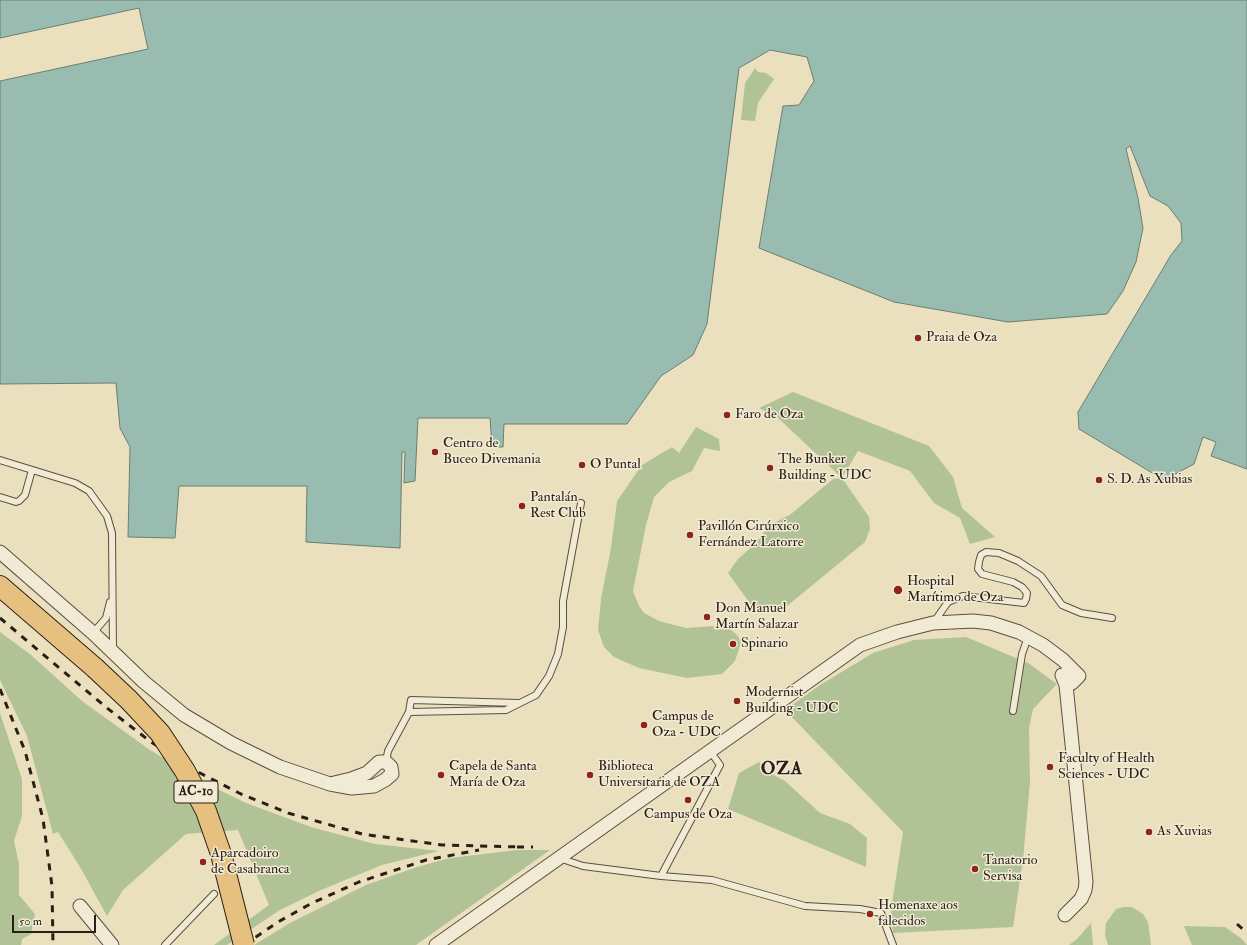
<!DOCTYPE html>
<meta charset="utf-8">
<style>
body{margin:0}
#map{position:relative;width:1247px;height:945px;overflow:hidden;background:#eae0be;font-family:"IM FELL Double Pica",serif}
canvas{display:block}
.scale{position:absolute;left:12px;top:915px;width:84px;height:18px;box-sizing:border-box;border:2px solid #2c1d16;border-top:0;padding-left:5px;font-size:12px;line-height:14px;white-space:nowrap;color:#2c1d16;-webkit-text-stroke:3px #f1ebd5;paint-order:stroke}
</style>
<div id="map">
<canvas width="1247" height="945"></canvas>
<div class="scale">50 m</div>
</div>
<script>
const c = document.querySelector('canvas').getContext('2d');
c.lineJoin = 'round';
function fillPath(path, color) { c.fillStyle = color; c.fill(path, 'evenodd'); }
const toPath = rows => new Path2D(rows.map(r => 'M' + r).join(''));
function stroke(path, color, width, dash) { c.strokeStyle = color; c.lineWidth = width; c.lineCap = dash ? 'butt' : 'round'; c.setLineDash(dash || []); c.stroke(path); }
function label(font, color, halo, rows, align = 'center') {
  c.font = font + ' "IM FELL Double Pica",serif'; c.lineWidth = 3; c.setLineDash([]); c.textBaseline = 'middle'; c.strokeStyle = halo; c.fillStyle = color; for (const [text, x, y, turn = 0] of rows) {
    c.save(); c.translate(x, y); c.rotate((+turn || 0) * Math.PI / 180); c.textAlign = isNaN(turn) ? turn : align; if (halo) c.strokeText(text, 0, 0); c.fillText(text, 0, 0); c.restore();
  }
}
fillPath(toPath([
 [755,68,758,72,766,73,774,79,758,103,755,121,741,120,745,83],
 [793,392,929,446,953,477,962,508,995,537,970,544,960,518,934,503,910,471,858,451,842,478,869,517,870,529,865,542,787,606,767,613,752,606,728,573,738,559,755,544,770,525,791,514,833,479,842,478,778,418,759,408],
 [696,427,719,439,720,451,704,448,692,471,669,482,654,497,646,525,633,591,639,606,644,613,659,621,686,628,715,626,730,629,738,636,741,643,735,661,722,674,687,678,639,668,614,657,604,647,598,630,601,599,611,548,617,501,642,465,672,447,679,453],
 [0,632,31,655,82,701,150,750,203,782,246,803,311,827,375,844,439,851,382,865,321,890,280,910,227,945,214,945,269,905,238,830,186,834,123,890,107,916,80,867,58,832,53,834,27,736,0,680],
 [966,637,1028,663,1057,684,1033,709,1029,728,1030,782,1023,860,1013,927,893,933,891,910,903,832,785,710,820,685,873,653,914,640],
 [0,713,22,779,22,816,14,841,19,864,19,895,35,914,31,934,22,939,21,945,0,945],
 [759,762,770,773,785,781,820,813,850,824,867,838,866,867,728,809,739,773],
 [517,850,550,850,416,945,254,945,290,923,366,885,417,867,450,858],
 [1124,907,1132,907,1143,914,1148,922,1151,945,1108,945,1105,935,1106,923,1116,909],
 [1091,923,1093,945,1069,945,1077,939],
 [1184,926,1225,927,1242,939,1247,945,1192,945]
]), '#b1c396');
const water = toPath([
 [0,0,1247,0,1247,469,1211,456,1216,442,1203,437,1194,464,1164,480,1079,429,1078,412,1171,255,1182,241,1181,223,1168,206,1150,196,1130,146,1126,149,1138,198,1143,228,1136,262,1123,291,1107,314,1008,322,894,302,759,248,783,106,799,105,814,81,807,57,770,50,739,68,707,324,693,355,661,376,627,424,504,424,503,447,492,447,490,418,418,418,415,481,404,483,405,452,402,452,400,548,306,542,307,486,179,486,175,538,128,537,130,447,120,428,116,383,0,384,0,81,148,49,139,8,0,38,0,0]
]);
fillPath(water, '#98bdb0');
stroke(water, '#6d7d72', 1);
const lane = toPath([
 [0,460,75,483,89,491,107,516,112,533,113,651],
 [0,497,16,502,19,501,25,495,32,470],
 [934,622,948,602,963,596,1024,603,1026,599,1027,593,1022,587,1013,582,982,574,978,569,979,562,981,555,986,552,999,553,1018,561,1041,576,1062,605,1081,613,1112,618],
 [93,633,106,618,110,602],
 [1013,711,1022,654,1028,637],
 [409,712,506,710,536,695,549,676,558,654,563,627,563,601,581,503],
 [386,762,388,751,409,712,411,700,519,703],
 [559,858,583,866,661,876,720,765,710,751],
 [661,876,712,880,805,906,860,909,881,913,893,945],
 [165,945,214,894]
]);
const street = toPath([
 [0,552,93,633,144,682,184,715,231,743,280,767,330,784,352,788,374,786,385,780,392,774,391,767,386,762,379,762,367,773,351,779,330,784],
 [1062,675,1066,685,1086,882,1085,890,1081,899,1065,915],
 [80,906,112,945],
 [436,945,860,645,897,632,933,623,973,621,991,623,1019,632,1043,645,1063,660,1079,676,1072,683,1063,678]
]);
const primary = toPath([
 [0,586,95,668]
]);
stroke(lane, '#5c4e40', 8);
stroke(street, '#5c4e40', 15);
stroke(primary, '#2c1d16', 22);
stroke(lane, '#f1ebd5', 6);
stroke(street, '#f1ebd5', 13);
stroke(primary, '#e5c07f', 20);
stroke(toPath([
 [0,618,107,708,151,742,200,773,241,794,288,813,362,834,442,845,522,847],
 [0,689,25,751,43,819,52,886,53,945],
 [517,847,533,847],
 [1237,924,1247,933],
 [244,945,278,922,312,903,359,882,426,860,479,850]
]), '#2c1d16', 3, [7, 7]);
const primaryBridge = toPath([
 [95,668,129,700,160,733,185,771,206,811,221,854,244,945]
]);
stroke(primaryBridge, '#2c1d16', 22, []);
stroke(primaryBridge, '#e5c07f', 20);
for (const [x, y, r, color] of [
 [918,338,4,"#8f2418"],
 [727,415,4,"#8f2418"],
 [435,452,4,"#8f2418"],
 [582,465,4,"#8f2418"],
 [770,468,4,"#8f2418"],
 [1099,480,4,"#8f2418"],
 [522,506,4,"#8f2418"],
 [690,535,4,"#8f2418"],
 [898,590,5,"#8f2418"],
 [707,617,4,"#8f2418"],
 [733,644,4,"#8f2418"],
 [737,701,4,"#8f2418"],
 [644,725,4,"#8f2418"],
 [1050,767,4,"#8f2418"],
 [441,775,4,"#8f2418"],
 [590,775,4,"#8f2418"],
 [688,800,4,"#8f2418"],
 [1149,832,4,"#8f2418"],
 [203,862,4,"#8f2418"],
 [975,869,4,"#8f2418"],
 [870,914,4,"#8f2418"]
]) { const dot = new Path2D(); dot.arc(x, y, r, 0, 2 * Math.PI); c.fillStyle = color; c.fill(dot); stroke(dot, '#f1ebd5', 1.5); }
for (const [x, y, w] of [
 [196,792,44]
]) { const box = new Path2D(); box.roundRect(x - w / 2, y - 11, w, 22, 3); c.fillStyle = '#f1ebd5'; c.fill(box); stroke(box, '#2c1d16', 1); }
label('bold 13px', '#2c1d16', null, [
 ["AC-10",196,792]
]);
label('14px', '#2c1d16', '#f1ebd5', [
 ["Praia de Oza",926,338],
 ["Faro de Oza",735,415],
 ["Centro de",443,444],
 ["Buceo Divemania",443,460],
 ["The Bunker",778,460],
 ["Building - UDC",778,476],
 ["O Puntal",590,465],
 ["S. D. As Xubias",1107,480],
 ["Pantalán",530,498],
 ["Rest Club",530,514],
 ["Pavillón Cirúrxico",698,527],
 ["Fernández Latorre",698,543],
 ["Hospital",907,582],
 ["Marítimo de Oza",907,598],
 ["Don Manuel",715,609],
 ["Martín Salazar",715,625],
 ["Spinario",741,644],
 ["Modernist",745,693],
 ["Building - UDC",745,709],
 ["Campus de",652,717],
 ["Oza - UDC",652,733],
 ["Faculty of Health",1058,759],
 ["Sciences - UDC",1058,775],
 ["Capela de Santa",449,767],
 ["María de Oza",449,783],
 ["Biblioteca",598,767],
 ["Universitaria de OZA",598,783],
 ["Campus de Oza",688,815,"center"],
 ["As Xuvias",1157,832],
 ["Aparcadoiro",211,854],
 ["de Casabranca",211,870],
 ["Tanatorio",983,861],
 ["Servisa",983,877],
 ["Homenaxe aos",878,906],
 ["falecidos",878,922]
], 'left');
c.letterSpacing = '1px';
label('bold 18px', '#2c1d16', '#f1ebd5', [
 ["OZA",782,770]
]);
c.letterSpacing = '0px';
</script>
